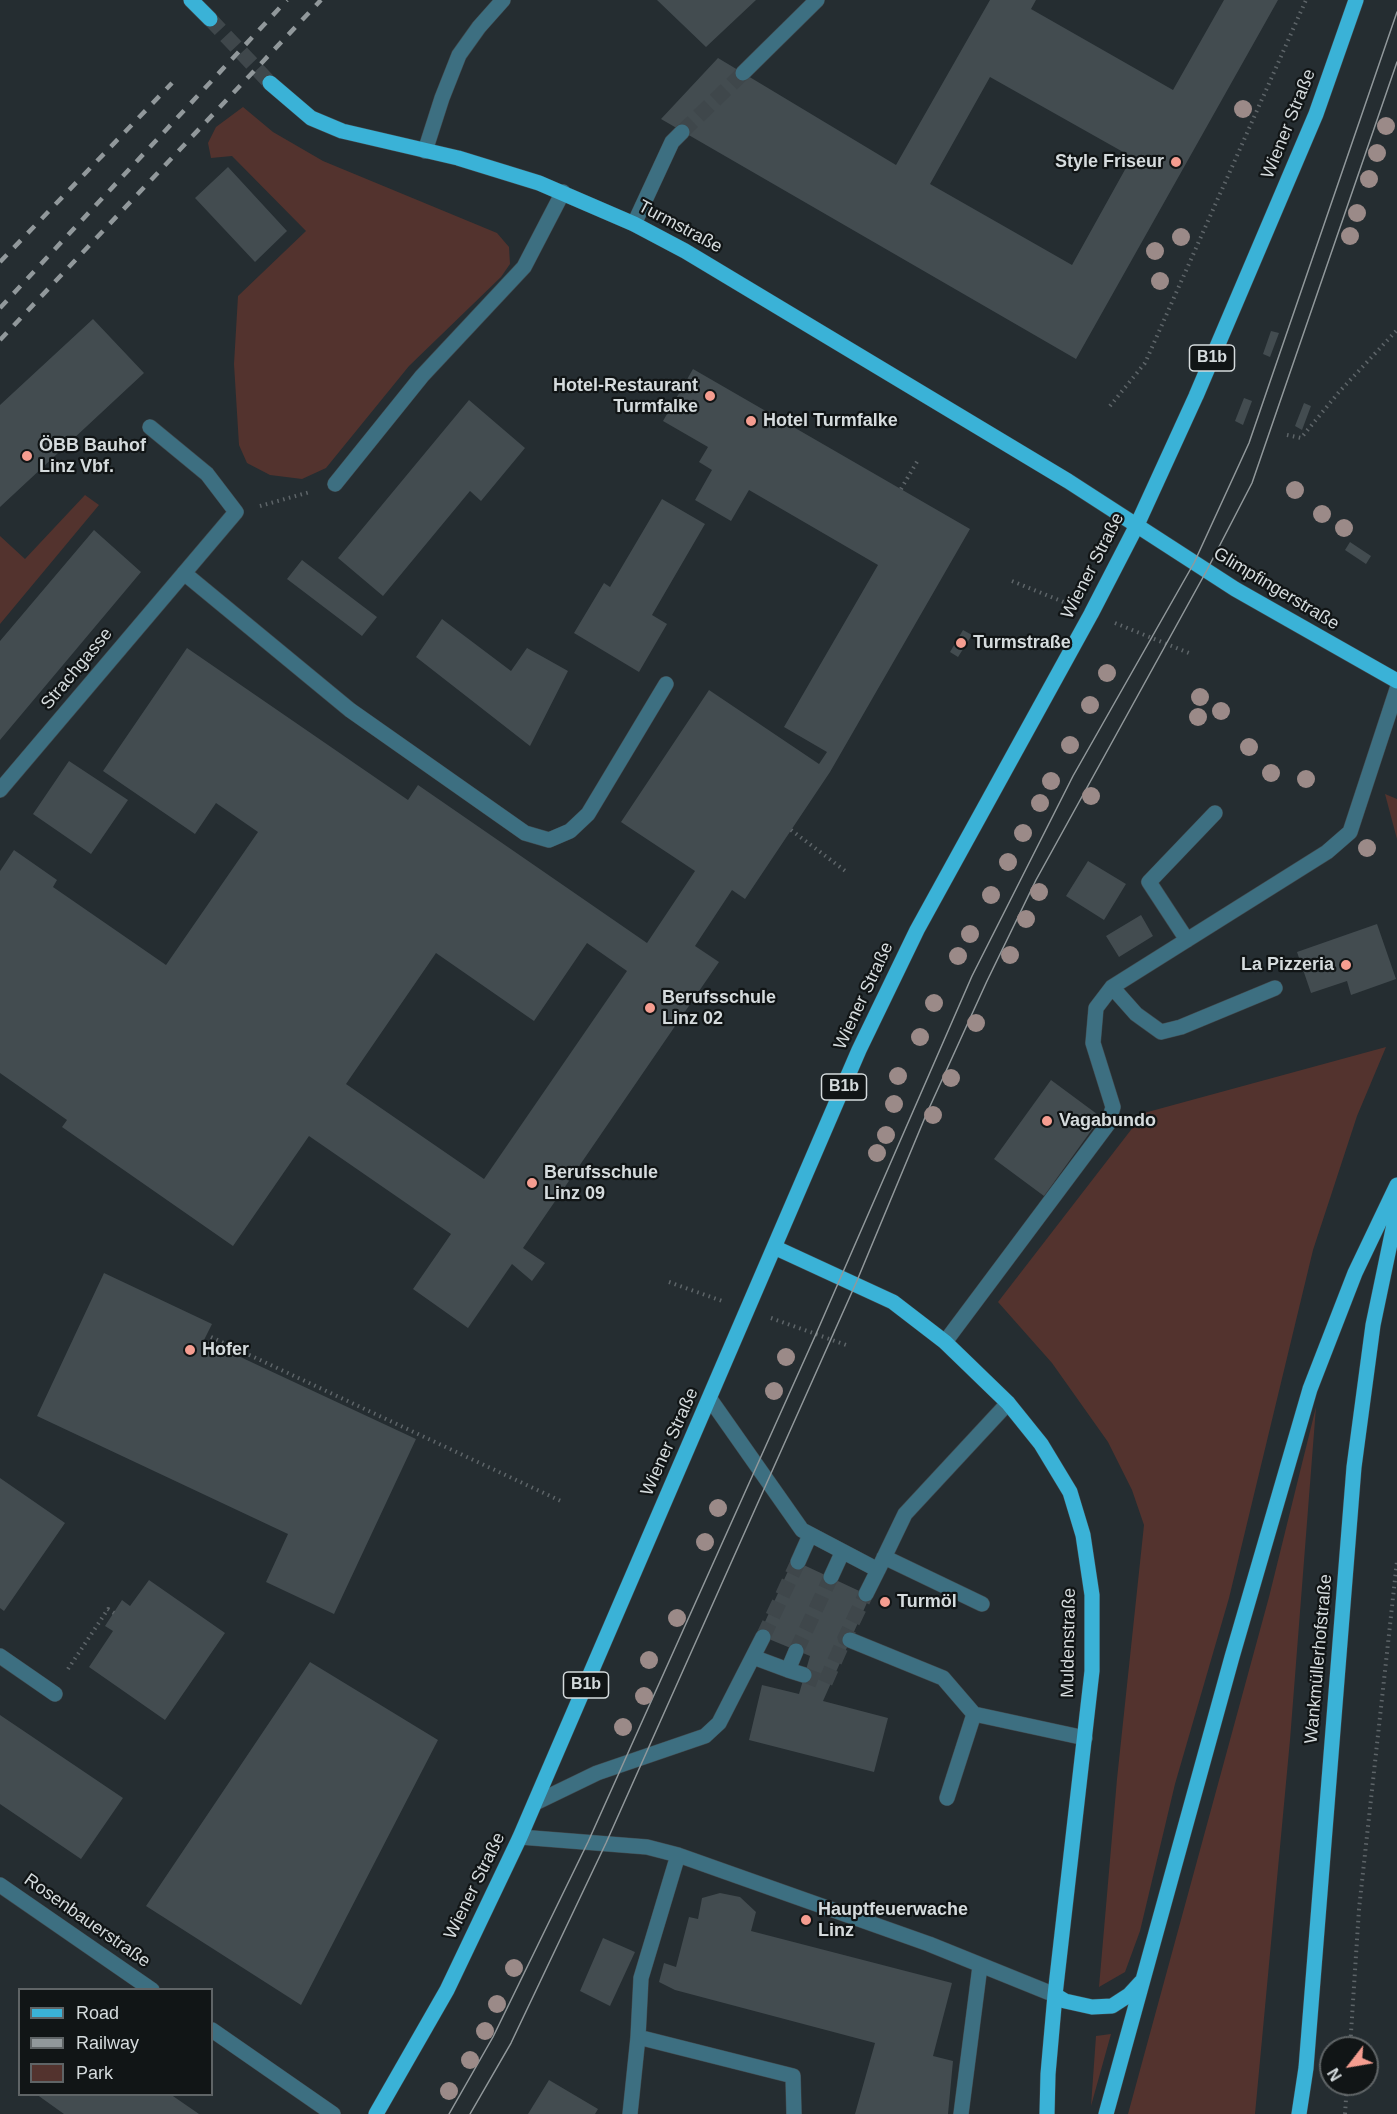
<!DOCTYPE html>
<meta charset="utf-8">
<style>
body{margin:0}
#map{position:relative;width:1397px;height:2114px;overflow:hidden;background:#252d31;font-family:Helvetica,sans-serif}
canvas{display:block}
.legend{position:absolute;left:18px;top:1988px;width:195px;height:108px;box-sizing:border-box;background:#111516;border:2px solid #5f6466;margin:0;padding:8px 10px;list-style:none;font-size:18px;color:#d5dbdd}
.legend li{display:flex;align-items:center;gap:12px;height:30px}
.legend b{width:30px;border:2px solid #5f6466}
.north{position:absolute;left:1319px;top:2036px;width:60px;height:60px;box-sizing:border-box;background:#111516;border:2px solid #5f6466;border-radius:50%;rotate:239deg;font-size:16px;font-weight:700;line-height:24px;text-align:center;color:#d5dbdd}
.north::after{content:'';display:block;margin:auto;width:21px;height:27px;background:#f59d90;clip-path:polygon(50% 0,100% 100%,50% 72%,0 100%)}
</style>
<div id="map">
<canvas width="1397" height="2114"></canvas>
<ul class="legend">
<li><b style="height:8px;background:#3ab2d7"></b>Road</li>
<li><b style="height:8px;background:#91989b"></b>Railway</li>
<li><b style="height:16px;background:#53332e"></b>Park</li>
</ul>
<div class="north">N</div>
</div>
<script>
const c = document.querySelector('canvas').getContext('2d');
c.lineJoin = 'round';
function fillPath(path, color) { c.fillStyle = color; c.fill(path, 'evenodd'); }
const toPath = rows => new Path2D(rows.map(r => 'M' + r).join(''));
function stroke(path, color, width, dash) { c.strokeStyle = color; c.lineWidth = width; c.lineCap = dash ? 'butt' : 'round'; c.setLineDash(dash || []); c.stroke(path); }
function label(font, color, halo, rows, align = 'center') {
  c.font = font + ' Helvetica,sans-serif'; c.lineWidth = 4.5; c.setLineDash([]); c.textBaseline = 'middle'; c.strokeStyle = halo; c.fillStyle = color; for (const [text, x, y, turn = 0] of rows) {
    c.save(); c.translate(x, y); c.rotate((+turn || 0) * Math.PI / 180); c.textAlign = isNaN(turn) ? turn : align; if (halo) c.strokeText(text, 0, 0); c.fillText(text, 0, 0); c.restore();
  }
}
fillPath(toPath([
 [243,107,273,132,323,161,497,233,509,247,510,264,501,277,409,366,326,468,302,479,270,475,247,463,239,445,234,364,238,296,306,231,232,156,211,158,208,143,216,127],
 [85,495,99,505,0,624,0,536,25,559],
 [1385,794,1397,799,1397,839],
 [1386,1047,1357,1116,1313,1250,1229,1598,1175,1784,1140,1931,1125,1972,1099,1987,1117,1779,1144,1525,1132,1490,1108,1442,1052,1363,998,1302,1144,1113],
 [1316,1407,1290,1740,1255,2114,1128,2114,1269,1597],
 [1111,2034,1091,2106,1096,2036]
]), '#53332e');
fillPath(toPath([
 [657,0,756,0,706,47],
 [990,0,1036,0,1031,9,1173,90,1224,0,1278,0,1076,359,661,119,718,58,896,165],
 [990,77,1132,157,1072,265,930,184],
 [228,167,287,231,255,262,195,198],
 [93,319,144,373,0,507,0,405],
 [1271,331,1279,333,1270,357,1263,354],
 [693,369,970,529,830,772,745,899,732,890,695,946,719,962,523,1248,545,1263,532,1281,512,1264,468,1328,413,1289,451,1234,309,1136,233,1246,62,1127,67,1120,0,1073,0,871,14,850,57,880,53,887,166,965,258,832,216,803,195,834,103,771,187,648,408,800,418,785,647,943,695,871,621,822,709,690,819,764,827,752,784,727,878,565,749,490,731,521,695,500,712,470,699,462,708,447,663,421],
 [587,943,627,971,484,1179,346,1084,436,953,534,1021],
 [1244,398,1252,401,1243,425,1235,421],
 [469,400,525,448,481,501,470,491,383,596,338,558],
 [1304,403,1311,406,1302,430,1295,426],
 [662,499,705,524,652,615,667,624,639,672,574,633,604,583,610,587],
 [94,530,141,572,0,740,0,641],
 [1350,542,1371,556,1366,564,1345,550],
 [302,560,377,617,362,636,287,579],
 [442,619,511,671,527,648,568,671,530,746,416,657],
 [963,630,972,635,958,657,950,652],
 [69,761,128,800,91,854,33,814],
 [1088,861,1126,884,1104,920,1066,896],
 [1141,915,1153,936,1119,957,1106,936],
 [1377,924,1396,979,1351,995,1347,981,1311,993,1297,952],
 [1051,1080,1101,1117,1044,1196,994,1159],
 [104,1273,212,1324,204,1340,416,1439,334,1614,266,1582,288,1534,37,1416],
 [0,1478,65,1523,4,1611,0,1608],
 [793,1560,870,1596,823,1701,888,1718,874,1772,749,1740,762,1685,799,1694,810,1656,759,1635],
 [149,1580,225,1633,165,1720,89,1667,113,1631,105,1626,122,1600,130,1606],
 [310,1662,438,1740,301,2005,146,1906],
 [0,1715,123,1798,81,1859,0,1804],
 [720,1893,740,1897,756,1912,751,1931,952,1983,933,2056,953,2061,948,2114,855,2114,875,2043,675,1990,659,1982,664,1963,676,1967,689,1917,698,1919,702,1898],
 [603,1938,635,1952,610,2006,580,1991],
 [549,2080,598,2109,595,2114,528,2114],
 [36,2094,170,2094,199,2114,64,2114]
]), '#434c50');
stroke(toPath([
 [682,132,743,73],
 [763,1637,798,1562],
 [850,1640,845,1638,866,1594],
 [796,1651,831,1577],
 [804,1675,825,1683,845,1638]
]), '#3f474b', 15, [15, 8]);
stroke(toPath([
 [210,19,270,83]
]), '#3f474b', 15, [15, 8]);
const minor = toPath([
 [743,73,817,0],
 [425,151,442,98,459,55,479,27,503,0],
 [634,224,672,142,682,132],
 [335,484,422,376,524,267,563,192],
 [184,573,350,710,525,833,549,840,570,831,588,814,666,684],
 [0,790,236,512,207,474,150,427],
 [1187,940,1149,882,1215,813],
 [1112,987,1136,1014,1161,1032,1181,1027,1275,988],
 [945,1342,1108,1124,1113,1107,1093,1043,1096,1008,1112,987,1327,852,1350,832,1397,689],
 [710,1399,802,1530,878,1570,866,1594],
 [884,1557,982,1604],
 [798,1562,810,1535],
 [878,1570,905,1514,1008,1403],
 [831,1577,842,1553],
 [850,1640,943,1678,974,1714,1085,1738],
 [0,1656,55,1694],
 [753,1657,788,1670,796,1651],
 [788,1670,804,1675],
 [947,1798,974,1714],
 [535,1803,597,1773,705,1736,719,1723,763,1637],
 [520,1837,647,1847,678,1855,929,1944,1055,1995],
 [678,1855,641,1978,638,2037,793,2076,794,2114],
 [0,1885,152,1990],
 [212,2030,333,2114],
 [630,2114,638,2037],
 [961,2114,980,1966]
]);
const major = toPath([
 [191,0,210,19],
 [270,83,311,118,342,131,458,158,539,183,634,224,685,251,1068,481,1235,589,1397,681],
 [776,1248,893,1302,945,1342,1008,1403,1041,1444,1070,1492,1083,1535,1092,1595,1092,1671,1055,1995,1048,2074,1047,2114],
 [1055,1995,1065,2001,1092,2007,1112,2006,1129,1995,1141,1982],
 [376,2114,447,1990,520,1837,859,1050,917,930,1091,614,1137,525,1196,396,1316,114,1356,0],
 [1106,2114,1232,1657,1310,1389,1355,1273,1397,1185],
 [1299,2114,1306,2068,1354,1467,1373,1325,1397,1210]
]);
stroke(minor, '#41494d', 16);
stroke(major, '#41494d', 16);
stroke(toPath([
 [1110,406,1145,363,1306,0],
 [1287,435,1301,438,1339,392,1397,330],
 [901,489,918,460],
 [260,506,310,492],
 [1012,581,1066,603],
 [1115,623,1189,653],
 [791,830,848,873],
 [669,1282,722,1301],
 [771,1318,849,1346],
 [211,1337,563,1502],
 [68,1669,108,1609,114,1613],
 [1350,2048,1359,1909,1397,1561],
 [1345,2114,1347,2084]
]), '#5e6569', 4, [1.5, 4.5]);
stroke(minor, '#3d6f81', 15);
stroke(major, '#3ab2d7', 15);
stroke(toPath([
 [449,2114,493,2037,588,1842,816,1334,972,976,1073,776,1194,563,1249,443,1397,12],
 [470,2114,511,2043,606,1843,856,1283,926,1115,987,981,1036,880,1207,570,1252,483,1397,62]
]), '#91989b', 1.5);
stroke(toPath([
 [0,262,172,83],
 [0,308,287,0],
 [0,340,321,0]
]), '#91989b', 4.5, [10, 10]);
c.fillStyle = '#9b8a88';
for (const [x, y] of [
 [1243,109],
 [1386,126],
 [1377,153],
 [1369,179],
 [1357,213],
 [1350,236],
 [1181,237],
 [1155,251],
 [1160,281],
 [1295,490],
 [1322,514],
 [1344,528],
 [1107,673],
 [1200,697],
 [1090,705],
 [1221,711],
 [1198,717],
 [1070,745],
 [1249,747],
 [1271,773],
 [1306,779],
 [1051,781],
 [1091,796],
 [1040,803],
 [1023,833],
 [1367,848],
 [1008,862],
 [1039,892],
 [991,895],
 [1026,919],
 [970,934],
 [1010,955],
 [958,956],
 [934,1003],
 [976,1023],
 [920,1037],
 [898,1076],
 [951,1078],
 [894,1104],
 [933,1115],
 [886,1135],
 [877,1153],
 [786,1357],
 [774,1391],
 [718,1508],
 [705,1542],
 [677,1618],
 [649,1660],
 [644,1696],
 [623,1727],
 [514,1968],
 [497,2004],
 [485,2031],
 [470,2060],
 [449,2091]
]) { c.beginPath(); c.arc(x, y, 9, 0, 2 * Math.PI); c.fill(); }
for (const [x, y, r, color] of [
 [1176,162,6,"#f59d90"],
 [710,396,6,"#f59d90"],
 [751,421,6,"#f59d90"],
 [27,456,6,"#f59d90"],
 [961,643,6,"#f59d90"],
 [1346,965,6,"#f59d90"],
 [650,1008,6,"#f59d90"],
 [1047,1121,6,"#f59d90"],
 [532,1183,6,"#f59d90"],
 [190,1350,6,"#f59d90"],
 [885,1602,6,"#f59d90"],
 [806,1920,6,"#f59d90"]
]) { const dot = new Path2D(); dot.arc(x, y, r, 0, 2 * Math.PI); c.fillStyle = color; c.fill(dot); stroke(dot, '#111516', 2); }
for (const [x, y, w] of [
 [1212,358,45],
 [844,1087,45],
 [586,1685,45]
]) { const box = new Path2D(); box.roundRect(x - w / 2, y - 13, w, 26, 4.5); c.fillStyle = '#111516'; c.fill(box); stroke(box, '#d5dbdd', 1.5); }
label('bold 16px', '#d5dbdd', null, [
 ["B1b",1212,358],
 ["B1b",844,1087],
 ["B1b",586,1685]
]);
label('18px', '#d5dbdd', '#111516', [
 ["Wiener Straße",1289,124,-68],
 ["Turmstraße",680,227,28],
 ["Wiener Straße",1093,566,-63],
 ["Glimpfingerstraße",1276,589,31],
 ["Strachgasse",77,669,-50],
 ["Wiener Straße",864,996,-65],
 ["Wiener Straße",670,1442,-66],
 ["Muldenstraße",1069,1643,-89],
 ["Wankmüllerhofstraße",1319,1659,-85],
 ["Wiener Straße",475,1886,-64],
 ["Rosenbauerstraße",87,1921,35]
]);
label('bold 18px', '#d5dbdd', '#111516', [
 ["Style Friseur",1164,162,"right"],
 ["Hotel-Restaurant",698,386,"right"],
 ["Turmfalke",698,407,"right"],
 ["Hotel Turmfalke",763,421],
 ["ÖBB Bauhof",39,446],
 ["Linz Vbf.",39,467],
 ["Turmstraße",973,643],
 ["La Pizzeria",1334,965,"right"],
 ["Berufsschule",662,998],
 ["Linz 02",662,1019],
 ["Vagabundo",1059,1121],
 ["Berufsschule",544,1173],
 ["Linz 09",544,1194],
 ["Hofer",202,1350],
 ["Turmöl",897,1602],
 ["Hauptfeuerwache",818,1910],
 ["Linz",818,1931]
], 'left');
</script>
